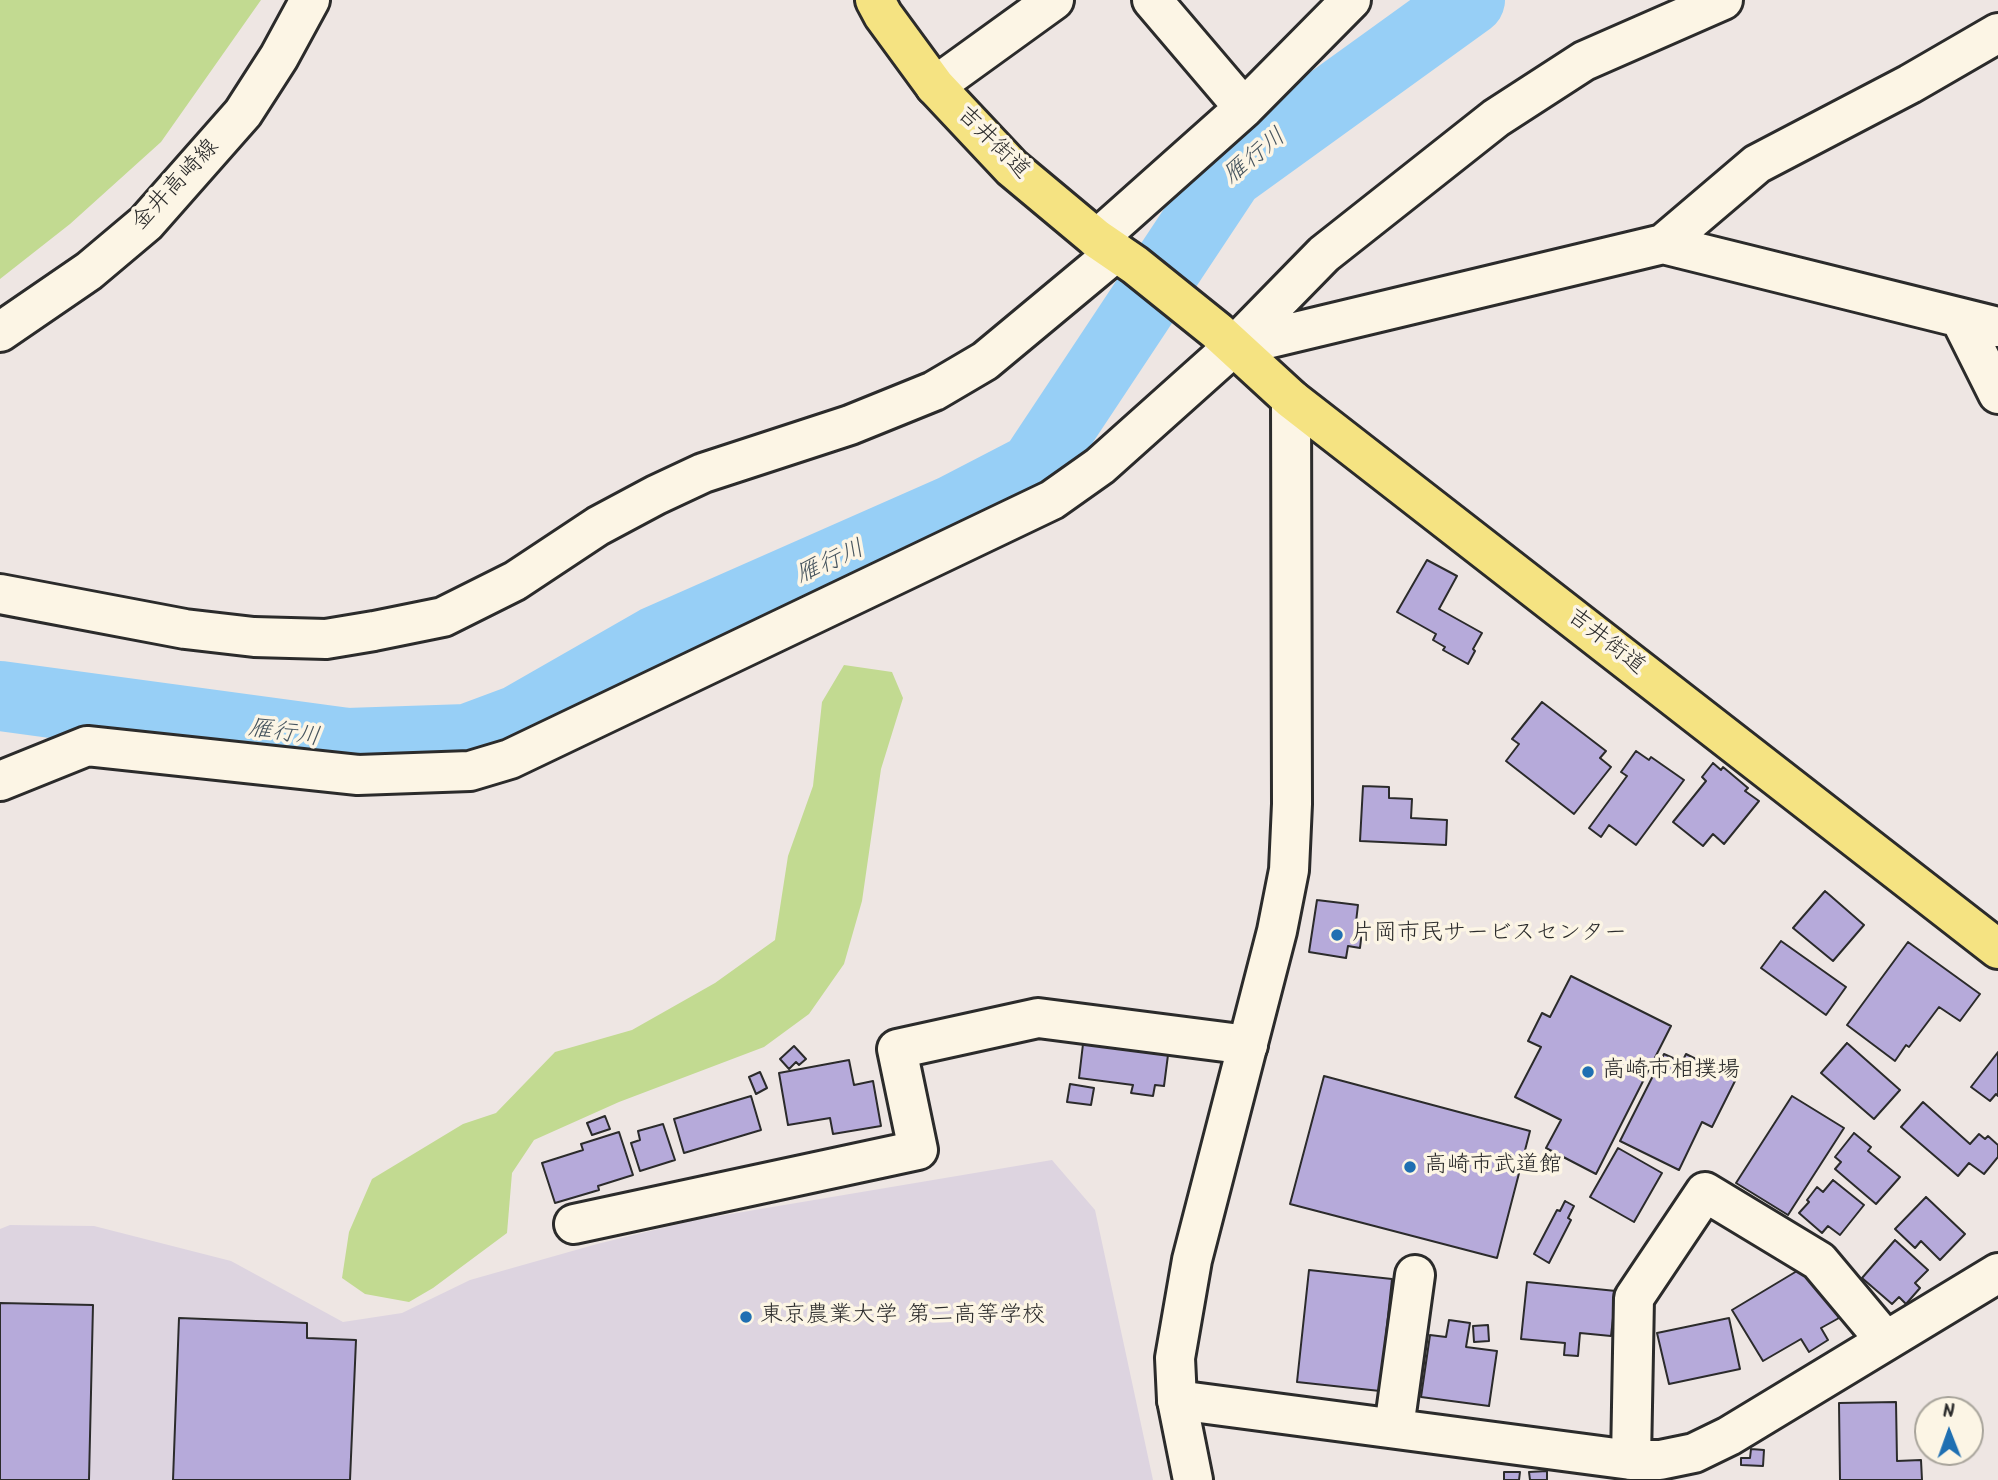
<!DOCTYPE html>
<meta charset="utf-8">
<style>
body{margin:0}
#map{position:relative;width:1998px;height:1480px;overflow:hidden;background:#eee6e3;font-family:Kalam,sans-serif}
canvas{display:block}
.north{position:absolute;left:1914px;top:1396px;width:70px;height:70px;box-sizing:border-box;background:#fcf5e5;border:2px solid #a8a49b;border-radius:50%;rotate:359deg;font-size:19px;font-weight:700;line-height:28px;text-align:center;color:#2b2b2b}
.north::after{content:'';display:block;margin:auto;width:24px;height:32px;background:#1f6fb2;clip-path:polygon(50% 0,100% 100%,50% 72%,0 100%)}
</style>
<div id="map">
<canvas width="1998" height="1480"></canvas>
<div class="north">N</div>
</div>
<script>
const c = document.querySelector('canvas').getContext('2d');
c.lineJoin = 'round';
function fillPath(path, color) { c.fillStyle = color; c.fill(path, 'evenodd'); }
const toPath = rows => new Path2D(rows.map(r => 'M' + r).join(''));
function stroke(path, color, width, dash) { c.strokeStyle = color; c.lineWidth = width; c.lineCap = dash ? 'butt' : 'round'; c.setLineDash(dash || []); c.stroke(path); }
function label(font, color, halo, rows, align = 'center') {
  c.font = font + ' Kalam,"Klee One",sans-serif'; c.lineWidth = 7; c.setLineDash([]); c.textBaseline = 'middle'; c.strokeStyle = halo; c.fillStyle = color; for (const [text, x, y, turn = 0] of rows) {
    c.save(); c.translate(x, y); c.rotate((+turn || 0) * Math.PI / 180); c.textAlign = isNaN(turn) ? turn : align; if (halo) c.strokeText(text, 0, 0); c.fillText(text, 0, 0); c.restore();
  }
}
fillPath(toPath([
 [1052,1160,1095,1210,1153,1480,0,1480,0,1229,10,1225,94,1226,231,1261,343,1322,402,1313,470,1280,597,1244,695,1220]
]), '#ddd4e0');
fillPath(toPath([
 [0,0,261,0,161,142,70,224,0,279],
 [844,665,892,672,903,698,881,769,862,901,844,964,809,1014,764,1047,619,1102,534,1140,512,1173,507,1233,433,1288,409,1302,365,1294,342,1278,349,1232,372,1179,463,1124,496,1113,555,1052,632,1030,715,983,775,940,788,856,813,786,822,702]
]), '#c2da91');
stroke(toPath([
 [0,696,347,743,467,739,518,720,656,641,953,510,1034,468,1229,174,1470,0]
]), '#97cff6', 70);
const building = toPath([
 [1427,560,1457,576,1439,609,1482,633,1473,649,1475,651,1468,664,1443,650,1445,647,1433,640,1436,634,1397,612,1427,560],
 [1542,702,1606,751,1600,758,1611,767,1574,814,1506,761,1519,744,1512,739,1542,702],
 [1636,751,1649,760,1651,757,1684,780,1636,845,1609,825,1601,837,1589,828,1627,776,1621,772,1636,751],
 [1713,763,1721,770,1723,767,1748,788,1745,791,1759,801,1724,844,1713,834,1703,846,1673,822,1706,781,1702,777,1713,763],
 [1363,786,1389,787,1389,798,1412,799,1411,818,1447,820,1446,845,1360,841,1363,786],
 [1825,891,1864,925,1833,961,1793,928,1825,891],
 [1317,900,1358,905,1356,922,1363,923,1360,948,1348,946,1346,958,1309,952,1317,900],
 [1781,941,1846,987,1826,1015,1761,968,1781,941],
 [1908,942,1980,994,1960,1021,1939,1007,1909,1047,1906,1045,1895,1061,1847,1025,1908,942],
 [1571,976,1671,1026,1596,1174,1546,1148,1561,1120,1515,1097,1541,1047,1528,1041,1542,1013,1550,1017,1571,976],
 [1847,1043,1900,1090,1874,1119,1821,1073,1847,1043],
 [1083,1044,1168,1055,1164,1086,1155,1085,1153,1096,1131,1093,1133,1085,1079,1078,1083,1044],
 [794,1046,806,1059,799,1065,796,1062,789,1069,780,1059,794,1046],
 [1998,1052,1998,1096,1996,1094,1990,1101,1971,1087,1998,1052],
 [1664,1054,1682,1062,1686,1054,1736,1079,1712,1127,1702,1122,1679,1170,1620,1141,1664,1054],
 [849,1060,854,1085,873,1081,881,1126,833,1134,830,1118,788,1125,779,1073,849,1060],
 [760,1072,767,1088,756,1094,749,1077,760,1072],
 [1324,1076,1530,1131,1497,1258,1290,1204,1324,1076],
 [1070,1084,1094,1088,1091,1105,1067,1102,1070,1084],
 [751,1096,761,1130,684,1153,674,1119,751,1096],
 [1792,1096,1844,1128,1788,1215,1736,1183,1792,1096],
 [1923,1102,1970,1144,1979,1134,1985,1139,1988,1136,1998,1145,1998,1157,1984,1174,1969,1163,1958,1176,1901,1127,1923,1102],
 [605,1116,610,1129,592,1135,587,1123,605,1116],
 [663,1124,675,1160,640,1171,631,1143,640,1140,638,1131,663,1124],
 [619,1132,633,1175,598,1186,599,1190,555,1203,542,1163,583,1150,581,1144,619,1132],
 [1854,1133,1871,1147,1868,1151,1900,1177,1876,1204,1835,1169,1841,1162,1835,1157,1854,1133],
 [1618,1148,1662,1173,1634,1222,1590,1197,1618,1148],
 [1833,1180,1864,1205,1840,1235,1828,1226,1822,1233,1799,1213,1809,1202,1807,1200,1817,1187,1823,1192,1833,1180],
 [1926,1197,1965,1234,1940,1260,1921,1241,1915,1248,1895,1229,1926,1197],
 [1565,1201,1574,1206,1568,1218,1571,1220,1549,1263,1534,1254,1557,1210,1560,1211,1565,1201],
 [1895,1240,1928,1270,1915,1283,1920,1288,1906,1304,1899,1297,1892,1304,1862,1278,1895,1240],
 [1807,1265,1839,1318,1821,1328,1828,1340,1809,1352,1801,1339,1763,1361,1732,1310,1807,1265],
 [1309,1270,1392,1279,1380,1391,1297,1382,1309,1270],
 [1527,1282,1616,1291,1611,1336,1580,1333,1578,1356,1564,1355,1565,1343,1521,1339,1527,1282],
 [0,1303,93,1305,89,1480,0,1480,0,1303],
 [179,1318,307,1323,307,1338,356,1340,350,1480,173,1480,179,1318],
 [1729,1318,1740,1369,1669,1384,1657,1333,1729,1318],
 [1449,1320,1470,1323,1466,1347,1497,1351,1489,1406,1421,1397,1430,1335,1446,1337,1449,1320],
 [1488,1325,1489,1341,1474,1342,1473,1326,1488,1325],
 [1896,1402,1897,1461,1921,1460,1922,1480,1840,1480,1839,1403,1896,1402],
 [1751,1449,1764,1450,1763,1466,1741,1465,1741,1458,1750,1458,1751,1449],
 [1547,1471,1547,1480,1530,1480,1529,1472,1547,1471],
 [1504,1472,1520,1472,1519,1480,1504,1480,1504,1472]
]);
fillPath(building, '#b6aada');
stroke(building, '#2b2b2b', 2);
const street = toPath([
 [1152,0,1244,108],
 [935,86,1054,0],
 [1097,239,1244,108,1351,0],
 [1663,244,1757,164,1910,84,1998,33],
 [1960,318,1998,394],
 [1233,347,1663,244,1998,327],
 [0,594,185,629,254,637,326,639,374,631,443,617,515,581,598,526,656,495,703,473,850,425,934,391,985,361,1116,252],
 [0,781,87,746,358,775,470,771,510,759,1052,500,1100,466,1233,347,1324,254,1496,118,1584,61,1723,0],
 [574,1224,918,1150,897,1049,1038,1018,1248,1045],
 [1177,1400,1631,1460,1660,1460,1694,1453,1729,1436,1998,1273],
 [1394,1428,1415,1275],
 [1631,1460,1634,1298,1705,1192,1819,1261,1886,1341]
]);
const secondary = toPath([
 [0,332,89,271,146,223,243,113,279,57,310,0],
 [1193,1480,1177,1400,1175,1358,1192,1260,1277,931,1289,870,1292,804,1291,399]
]);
const primary = toPath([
 [875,0,883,15,935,86,1012,168,1097,239,1135,265,1217,331,1291,399,1998,949]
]);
stroke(street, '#2b2b2b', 44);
stroke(secondary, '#2b2b2b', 44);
stroke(primary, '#2b2b2b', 44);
stroke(street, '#fcf5e5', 38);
stroke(secondary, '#fcf5e5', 38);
stroke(primary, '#f5e382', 38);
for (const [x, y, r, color] of [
 [1337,935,7,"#1f6fb2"],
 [1588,1072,7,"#1f6fb2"],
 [1410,1167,7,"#1f6fb2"],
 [746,1317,7,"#1f6fb2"]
]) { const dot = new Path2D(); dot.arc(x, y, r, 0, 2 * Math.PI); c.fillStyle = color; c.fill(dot); stroke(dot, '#fcf5e5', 2.5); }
label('23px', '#2b2b2b', '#fcf5e5', [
 ["吉井街道",992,144,45],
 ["金井高崎線",177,186,-47],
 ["吉井街道",1605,643,38]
]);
label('23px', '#2b2b2b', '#fcf5e5', [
 ["片岡市民サービスセンター",1351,935],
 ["高崎市相撲場",1602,1072],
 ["高崎市武道館",1424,1167],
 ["東京農業大学 第二高等学校",760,1317]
], 'left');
label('italic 24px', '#46545e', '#fcf5e5', [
 ["雁行川",1256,158,-39],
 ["雁行川",831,564,-24],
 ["雁行川",284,735,8]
]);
</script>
